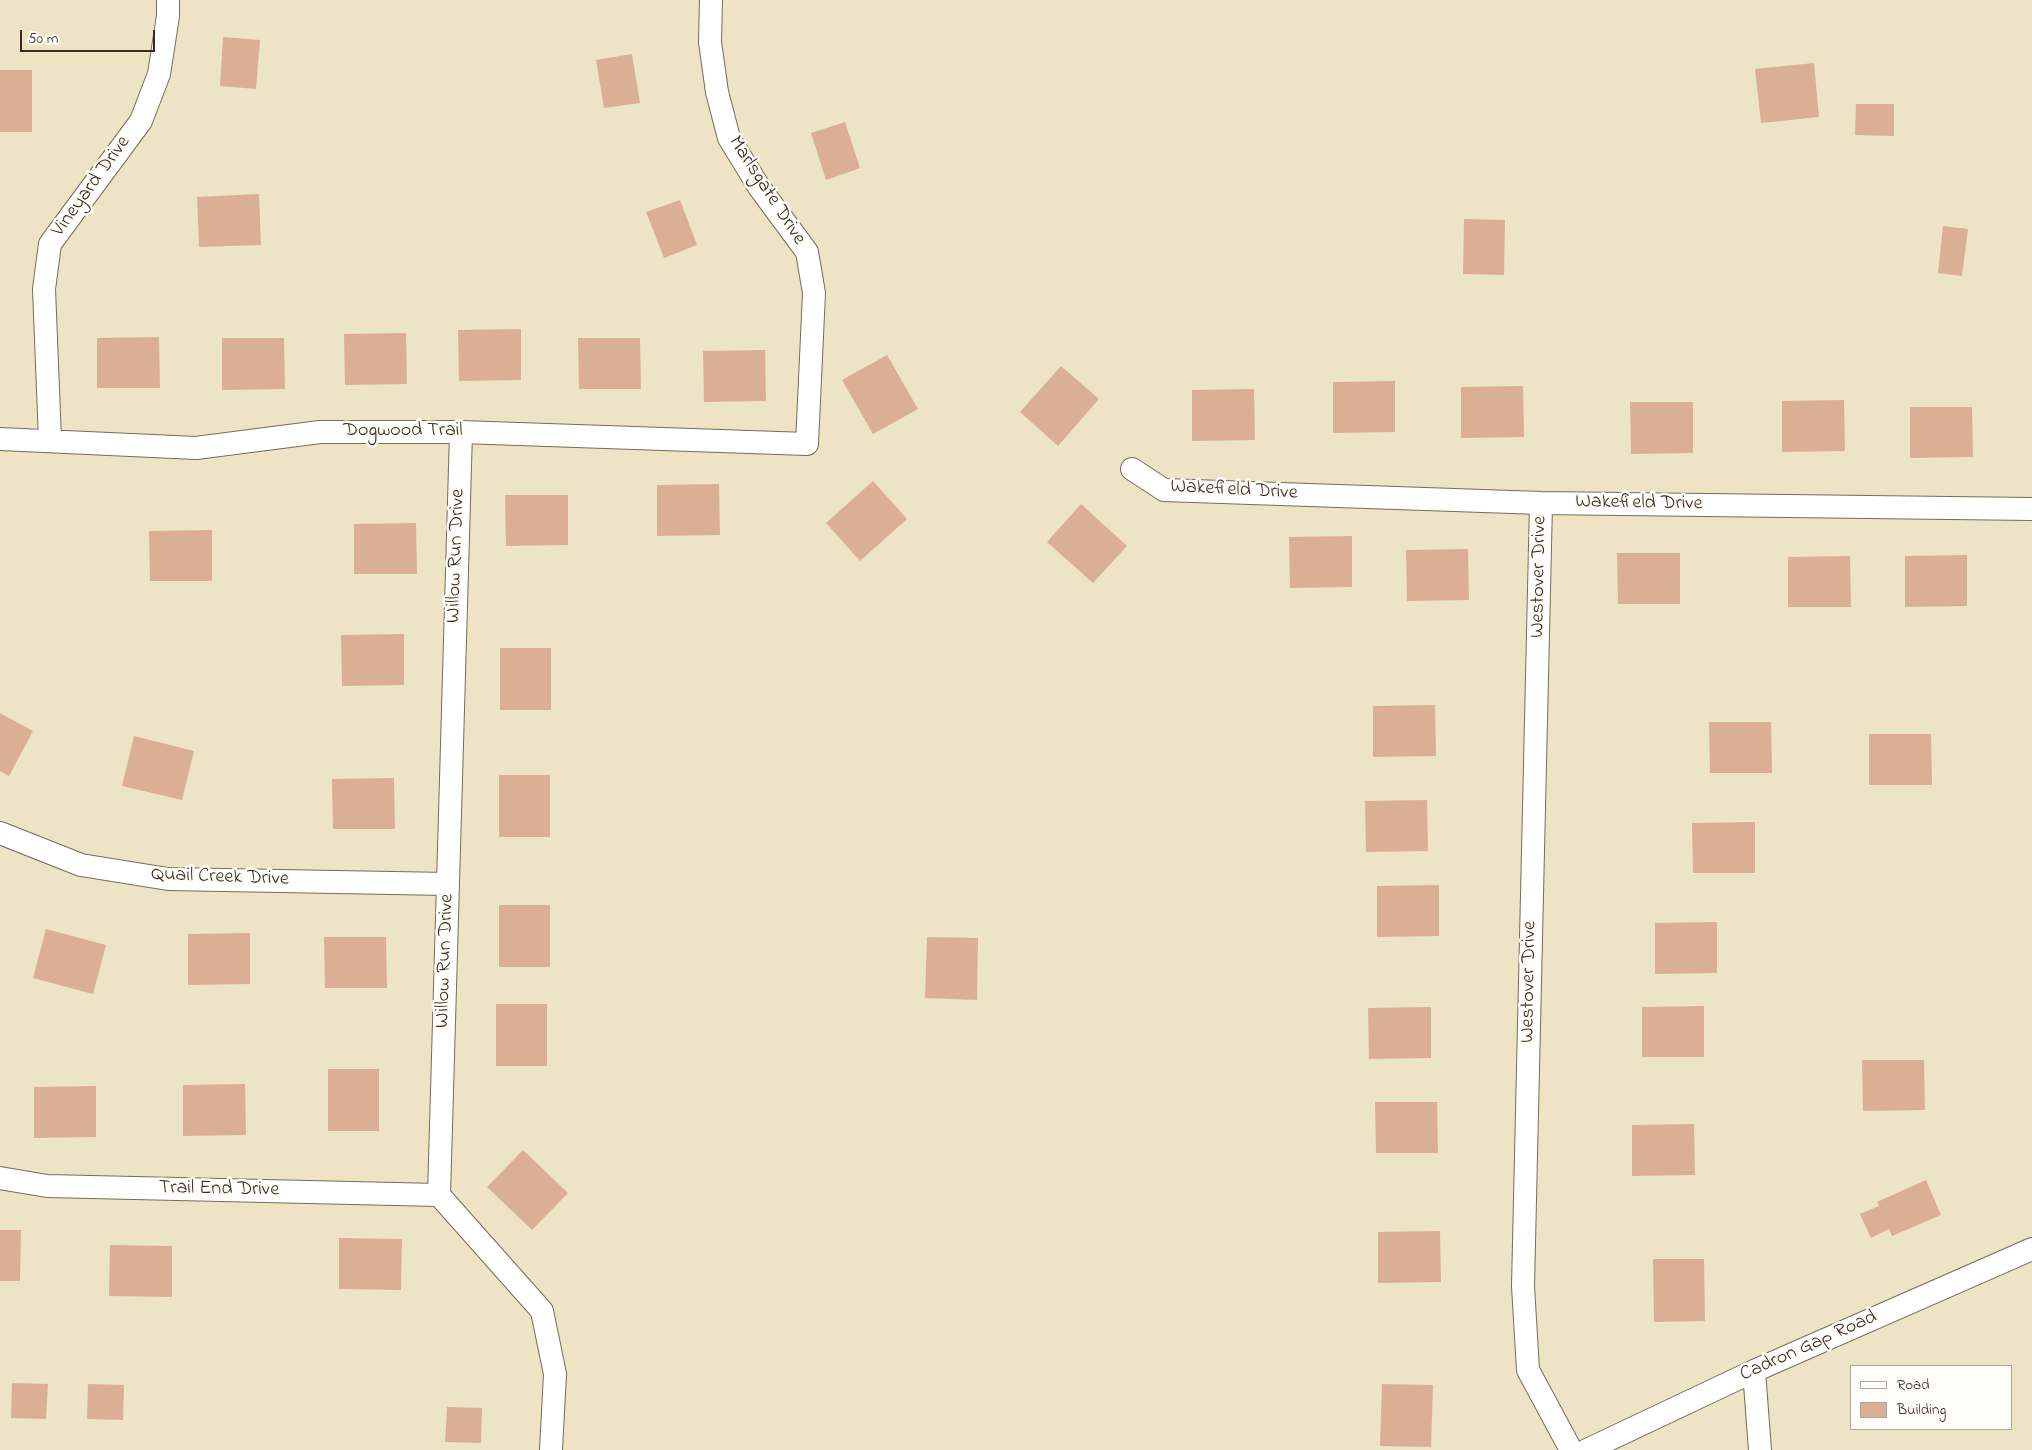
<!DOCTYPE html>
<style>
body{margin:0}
#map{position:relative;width:2032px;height:1450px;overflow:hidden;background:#ece4c5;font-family:"Indie Flower",sans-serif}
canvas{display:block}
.legend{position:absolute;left:1850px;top:1365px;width:162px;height:65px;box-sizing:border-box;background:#fdfcf7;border:1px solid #afa8a0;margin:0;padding:6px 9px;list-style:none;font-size:15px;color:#3b2a1e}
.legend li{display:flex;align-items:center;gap:10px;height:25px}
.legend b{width:25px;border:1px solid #afa8a0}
.scale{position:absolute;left:20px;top:30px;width:135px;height:22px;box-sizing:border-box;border:2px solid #3b2a1e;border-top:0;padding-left:6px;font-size:15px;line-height:18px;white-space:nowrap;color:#3b2a1e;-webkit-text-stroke:4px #fdfcf7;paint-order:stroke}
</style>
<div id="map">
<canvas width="2032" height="1450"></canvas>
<ul class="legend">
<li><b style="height:6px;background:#fff"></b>Road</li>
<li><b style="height:14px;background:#dbaf95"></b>Building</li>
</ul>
<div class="scale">50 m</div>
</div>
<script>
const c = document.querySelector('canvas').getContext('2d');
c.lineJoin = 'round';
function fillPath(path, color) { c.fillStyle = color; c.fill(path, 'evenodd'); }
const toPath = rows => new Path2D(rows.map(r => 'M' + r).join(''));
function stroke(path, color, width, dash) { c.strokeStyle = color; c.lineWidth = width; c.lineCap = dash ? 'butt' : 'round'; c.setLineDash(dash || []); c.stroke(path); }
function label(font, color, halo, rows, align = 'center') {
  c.font = font + ' "Indie Flower",sans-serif'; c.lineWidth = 5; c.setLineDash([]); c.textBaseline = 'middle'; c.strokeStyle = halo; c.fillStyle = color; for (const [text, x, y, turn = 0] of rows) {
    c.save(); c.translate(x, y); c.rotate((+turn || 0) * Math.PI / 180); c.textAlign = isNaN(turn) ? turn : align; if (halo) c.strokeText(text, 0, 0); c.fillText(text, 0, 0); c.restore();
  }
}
fillPath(toPath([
 [223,37,260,40,256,89,220,86],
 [632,54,640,103,604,108,596,60],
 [1814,63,1819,117,1761,123,1755,69],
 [0,70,32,70,32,132,0,132],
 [1856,104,1894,104,1894,136,1855,135],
 [845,122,860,168,826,180,811,133],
 [259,194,261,245,199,247,197,197],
 [680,200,697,245,664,258,646,212],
 [1464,219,1505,220,1504,275,1463,274],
 [1943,226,1968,229,1962,276,1938,273],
 [521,329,521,380,459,381,458,330],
 [406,333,407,384,345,385,344,334],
 [159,337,160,388,97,388,97,338],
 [222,338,284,338,285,389,222,390],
 [578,338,640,338,641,389,579,389],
 [765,350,766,401,704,402,703,351],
 [887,355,918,409,873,434,842,380],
 [1061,366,1099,399,1058,446,1020,412],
 [1395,381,1395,432,1333,433,1333,382],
 [1523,386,1524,437,1461,438,1461,387],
 [1254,389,1255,440,1192,441,1192,390],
 [1844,400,1845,451,1782,452,1782,401],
 [1630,402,1693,402,1693,453,1631,454],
 [1910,407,1972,407,1973,457,1910,458],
 [873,481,907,519,860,561,826,523],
 [719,484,720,535,657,536,657,485],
 [505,495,568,495,568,545,506,546],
 [1081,504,1127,546,1093,583,1047,542],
 [416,523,417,574,354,574,354,524],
 [212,530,212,581,150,581,149,531],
 [1352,536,1352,587,1290,588,1289,537],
 [1468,549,1469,600,1407,601,1406,550],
 [1617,553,1680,553,1680,604,1618,604],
 [1967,555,1967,606,1905,607,1905,556],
 [1850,556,1851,607,1788,607,1788,557],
 [404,634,404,685,342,686,341,635],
 [500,648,551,648,551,710,500,710],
 [1435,705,1436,756,1373,757,1373,706],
 [0,713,33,731,9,776,0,771],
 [1709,722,1771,722,1772,773,1710,773],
 [1869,734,1931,734,1932,785,1869,785],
 [134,736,194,751,182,800,122,786],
 [499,775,550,775,550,837,499,837],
 [394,778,395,829,333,829,332,779],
 [1427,800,1428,851,1366,852,1365,801],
 [1755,822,1755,873,1693,873,1692,823],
 [1439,885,1439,936,1377,937,1377,886],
 [499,905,550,905,550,967,499,967],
 [1717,922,1717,973,1655,974,1655,923],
 [46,929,106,945,93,994,33,978],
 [250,933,250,984,188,985,188,934],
 [324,937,386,937,387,988,325,988],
 [927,937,978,938,977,1000,925,998],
 [496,1004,547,1004,547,1066,496,1066],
 [1704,1006,1704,1057,1642,1057,1642,1007],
 [1431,1007,1431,1058,1369,1059,1368,1008],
 [1862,1060,1924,1060,1925,1110,1863,1111],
 [328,1069,379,1069,379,1131,328,1131],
 [245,1084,246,1135,183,1136,183,1085],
 [96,1086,96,1137,34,1138,34,1087],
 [1375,1102,1437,1102,1438,1153,1376,1153],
 [1694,1124,1695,1175,1632,1176,1632,1125],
 [523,1150,568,1193,532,1230,487,1187],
 [1926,1180,1941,1215,1892,1236,1889,1229,1871,1238,1860,1214,1879,1206,1877,1202],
 [0,1230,21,1230,20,1281,0,1281],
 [1440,1231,1441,1282,1378,1283,1378,1232],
 [339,1238,402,1239,401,1290,339,1289],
 [110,1245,172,1246,172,1297,109,1296],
 [1653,1259,1704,1259,1705,1321,1654,1322],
 [12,1383,48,1384,46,1419,11,1418],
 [88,1384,124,1385,123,1420,87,1419],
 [1382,1384,1433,1385,1431,1447,1380,1446],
 [447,1407,482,1408,481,1443,445,1442]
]), '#dbaf95');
const minor = toPath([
 [461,432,439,1195,542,1311,555,1374,551,1450],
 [0,439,196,448,320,432,461,432,807,444,814,293,807,252,759,187,729,138,717,92,710,42,711,0],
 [50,440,44,289,50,244,141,121,159,74,168,16,168,0],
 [1132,469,1164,490,1541,503,2032,509],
 [1541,503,1523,1286,1528,1370,1571,1450],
 [0,833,81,865,168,879,448,884],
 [0,1178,47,1186,439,1195],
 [1754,1371,1760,1450],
 [1587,1450,1754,1371,2032,1249]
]);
stroke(minor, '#796b58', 24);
stroke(minor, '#fff', 22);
label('20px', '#3b2a1e', '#fdfcf7', [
 ["Vineyard Drive",92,187,-54],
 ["Marlsgate Drive",766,191,57],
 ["Dogwood Trail",403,432],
 ["Wakefield Drive",1234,491,3],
 ["Wakefield Drive",1639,504,1],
 ["Willow Run Drive",457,556,-88],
 ["Westover Drive",1540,577,-89],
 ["Quail Creek Drive",220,878,2],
 ["Willow Run Drive",446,961,-88],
 ["Westover Drive",1530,982,-89],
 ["Trail End Drive",219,1190,1],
 ["Cadron Gap Road",1809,1347,-24]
]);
</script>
